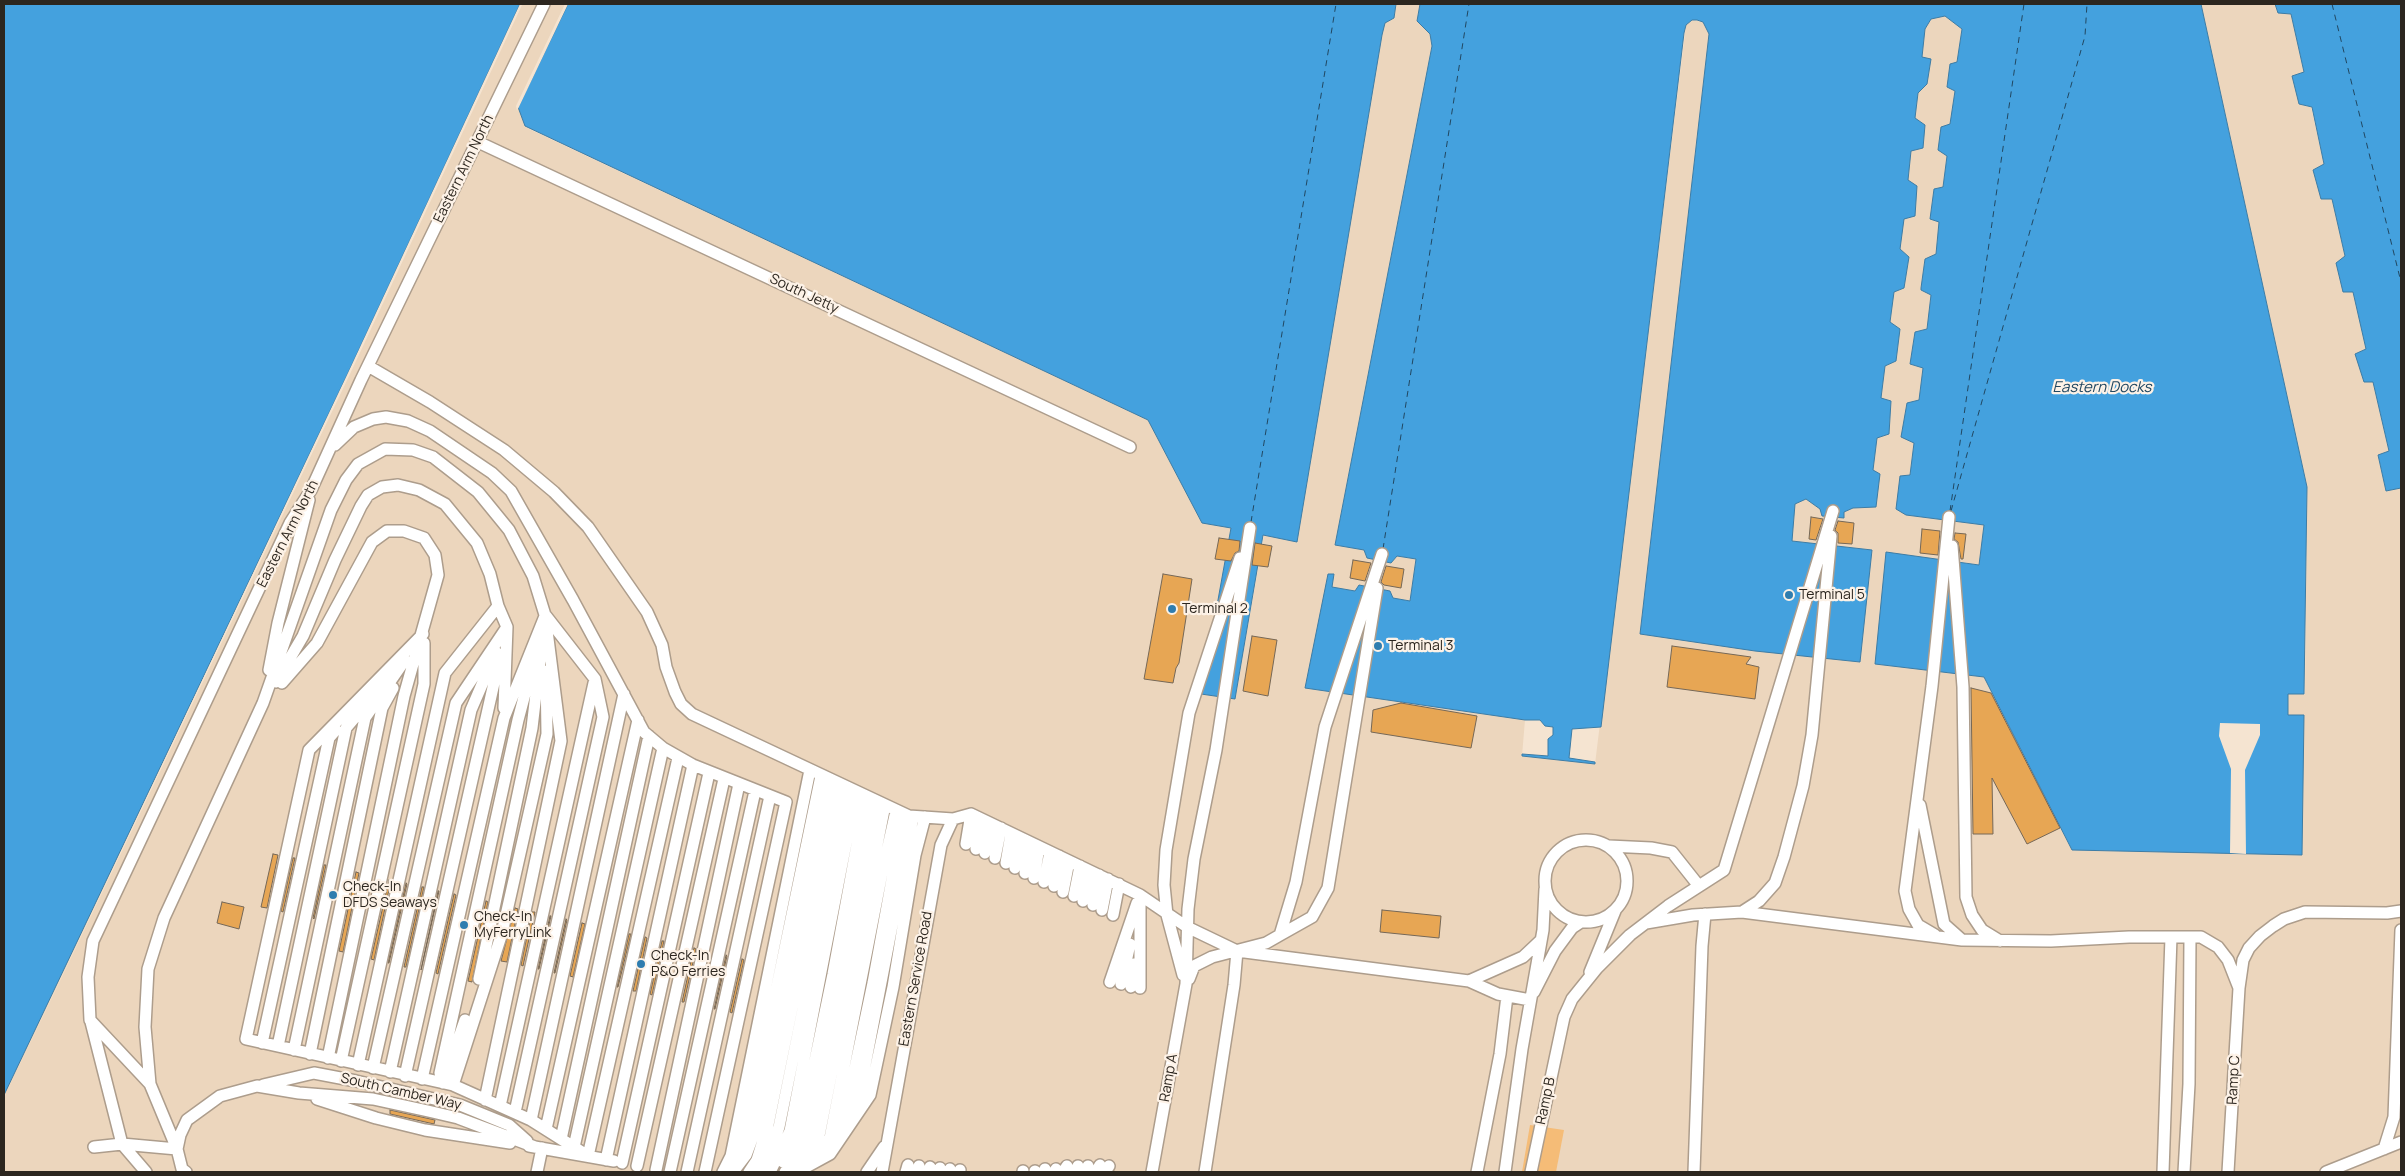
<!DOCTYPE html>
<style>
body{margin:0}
#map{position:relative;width:2405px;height:1176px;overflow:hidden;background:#f5e4d1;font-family:Manrope,sans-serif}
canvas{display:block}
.frame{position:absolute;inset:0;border:5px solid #2c261f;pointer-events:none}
</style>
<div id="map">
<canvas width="2405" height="1176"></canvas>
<div class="frame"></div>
</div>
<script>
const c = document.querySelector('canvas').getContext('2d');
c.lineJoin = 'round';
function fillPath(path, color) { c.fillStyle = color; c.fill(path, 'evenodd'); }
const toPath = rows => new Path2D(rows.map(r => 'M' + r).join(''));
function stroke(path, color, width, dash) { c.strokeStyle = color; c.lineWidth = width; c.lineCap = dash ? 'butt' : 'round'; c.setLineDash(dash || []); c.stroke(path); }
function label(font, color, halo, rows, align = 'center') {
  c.font = font + ' Manrope,sans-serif'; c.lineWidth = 4.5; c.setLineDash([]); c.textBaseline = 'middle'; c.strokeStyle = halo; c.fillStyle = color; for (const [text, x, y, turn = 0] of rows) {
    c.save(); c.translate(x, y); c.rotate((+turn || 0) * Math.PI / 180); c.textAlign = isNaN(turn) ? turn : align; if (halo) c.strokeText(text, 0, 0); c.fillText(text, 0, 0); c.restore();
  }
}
fillPath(toPath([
 [520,4,568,4,519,107,525,127,1148,420,1202,522,1231,528,1201,694,1235,699,1264,535,1297,541,1383,28,1385,23,1394,18,1396,4,1420,4,1417,21,1430,34,1432,46,1335,545,1364,550,1367,558,1391,563,1397,556,1416,559,1410,601,1393,598,1390,591,1359,585,1355,591,1332,587,1306,688,1525,720,1522,756,1595,764,1686,25,1692,20,1703,22,1709,34,1640,634,1859,662,1872,550,1791,541,1795,504,1806,499,1821,509,1844,518,1844,512,1853,508,1876,506,1873,470,1877,438,1889,434,1891,401,1881,398,1885,366,1896,361,1900,330,1890,322,1894,292,1904,288,1909,257,1899,249,1911,151,1923,148,1915,118,1918,92,1927,84,1930,59,1922,58,1925,29,1931,19,1945,16,1962,28,1957,62,1947,86,1955,91,1943,187,1934,189,1930,219,1939,222,1936,255,1925,259,1921,290,1931,295,1927,329,1915,332,1910,364,1923,368,1919,400,1907,404,1914,442,1910,475,1900,476,1906,515,1984,525,1979,565,1957,561,1875,664,1984,677,2072,850,2246,854,2304,715,2288,715,2288,694,2305,694,2307,487,2201,4,2275,4,2278,13,2291,14,2304,72,2293,77,2299,104,2311,107,2324,164,2314,170,2321,199,2332,199,2366,349,2356,354,2373,382,2389,452,2378,456,2386,491,2401,488,2401,1172,4,1172,4,1095,348,373]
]), '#ecd6bd');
fillPath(toPath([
 [1530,1125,1564,1130,1556,1172,1522,1172]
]), '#f5bc77');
const water = toPath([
 [4,4,520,4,348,373,4,1095,4,4],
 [568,4,1396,4,1394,18,1385,23,1382,35,1297,542,1263,535,1235,699,1201,694,1231,528,1202,523,1148,420,525,126,518,107,568,4],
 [1420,4,2201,4,2307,487,2304,694,2288,694,2288,715,2304,715,2302,855,2072,850,1984,677,1875,664,1886,552,1979,565,1984,525,1906,515,1896,509,1900,476,1910,475,1914,443,1901,437,1907,403,1919,400,1923,368,1910,364,1915,332,1927,329,1931,295,1921,290,1921,288,1925,259,1936,254,1939,222,1930,219,1934,189,1943,187,1947,156,1938,150,1941,127,1950,124,1955,91,1947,87,1950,64,1957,62,1962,29,1945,16,1931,19,1925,29,1922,57,1931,59,1927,84,1918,93,1915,118,1925,125,1923,148,1911,151,1908,180,1917,186,1915,216,1904,219,1900,249,1909,257,1904,288,1894,292,1890,322,1900,329,1896,361,1885,366,1881,398,1891,401,1889,434,1877,438,1873,470,1880,474,1876,507,1853,508,1844,512,1844,518,1822,516,1820,509,1806,499,1795,504,1792,541,1872,550,1860,662,1755,651,1640,634,1709,34,1703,22,1697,20,1692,20,1686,25,1684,33,1601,727,1572,729,1569,758,1595,762,1595,764,1522,756,1522,754,1548,756,1548,739,1553,735,1553,727,1545,726,1540,720,1525,720,1305,688,1328,574,1334,574,1332,587,1355,591,1359,585,1390,591,1393,598,1410,601,1416,559,1397,556,1391,563,1367,558,1364,550,1335,545,1432,46,1430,34,1417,21,1420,4],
 [2275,4,2401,4,2401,488,2386,491,2378,455,2389,451,2373,382,2364,382,2355,354,2366,349,2353,292,2343,292,2336,263,2345,256,2332,199,2321,199,2313,170,2324,164,2312,107,2299,104,2292,76,2304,72,2291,14,2278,13,2275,4]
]);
fillPath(water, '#44a1de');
stroke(water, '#3d7ca5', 1);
fillPath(toPath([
 [520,4,522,5,350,374,4,1098,348,373],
 [565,4,568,4,517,111,516,106],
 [2220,723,2260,724,2260,735,2245,770,2246,854,2230,853,2231,769,2219,736]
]), '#f5e4d1');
stroke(toPath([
 [2332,4,2401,282],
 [1950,511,2024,4],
 [1951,511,2085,36,2087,4],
 [1251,522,1336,4],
 [1383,549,1469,4]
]), '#214761', 1, [6, 5]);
const building = toPath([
 [1811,517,1823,519,1816,540,1809,539,1811,517],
 [1838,521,1854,523,1852,544,1838,543,1838,533,1835,530,1838,521],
 [1922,529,1940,531,1938,555,1920,553,1922,529],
 [1955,533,1966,534,1963,559,1961,559,1958,542,1954,539,1955,533],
 [1219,538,1240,541,1239,551,1235,553,1231,561,1215,559,1219,538],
 [1255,543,1272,546,1268,567,1252,565,1255,543],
 [1353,560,1371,563,1365,581,1350,578,1353,560],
 [1386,566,1404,569,1401,588,1384,585,1381,582,1386,566],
 [1163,574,1192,579,1179,663,1176,668,1173,683,1144,679,1163,574],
 [1252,636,1277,640,1268,696,1243,691,1252,636],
 [1672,646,1751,657,1746,664,1759,667,1755,699,1667,687,1672,646],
 [1971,688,1991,693,2060,828,2027,844,1992,778,1993,834,1973,834,1971,688],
 [1401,703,1477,716,1471,748,1371,732,1373,710,1401,703],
 [273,854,278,855,267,908,261,907,273,854],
 [293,858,295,858,283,912,281,911,293,858],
 [324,865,326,865,314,919,313,918,324,865],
 [356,872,359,873,343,952,339,951,356,872],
 [389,880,391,880,374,960,371,959,389,880],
 [406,883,407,884,389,963,388,963,406,883],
 [422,887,424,887,406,967,404,967,422,887],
 [438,891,439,891,421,970,438,891],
 [454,894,456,895,438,974,436,973,454,894],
 [486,901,488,902,472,982,468,981,486,901],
 [222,902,244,907,239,929,217,923,222,902],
 [515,908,518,909,507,962,501,961,515,908],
 [1382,910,1441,916,1439,938,1380,932,1382,910],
 [532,912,535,912,523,966,521,965,532,912],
 [550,916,551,916,539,969,538,969,550,916],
 [566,919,567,920,555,973,554,973,566,919],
 [582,923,585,924,573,977,570,976,582,923],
 [629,934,631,934,618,987,617,987,629,934],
 [645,937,647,938,636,991,633,991,645,937],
 [662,941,664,941,652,995,650,994,662,941],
 [694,948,696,949,684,1002,682,1002,694,948],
 [726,955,727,956,715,1009,714,1009,726,955],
 [742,959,744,960,732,1013,730,1012,742,959],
 [390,1110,435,1120,434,1124,390,1114,390,1110]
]);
fillPath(building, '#e7a654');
stroke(building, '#766857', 1);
const lane = toPath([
 [478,142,1130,447],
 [368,366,430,402,504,450,554,492,588,527,647,612,662,645,666,667,675,692,681,704,692,714,909,816,953,819,971,814,1140,895,1187,927,1237,951,1469,981,1498,994,1530,1000],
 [335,445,354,427,373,419,386,417,408,421,430,431,492,473,511,491,573,600,644,732,663,748,693,765,786,802,705,1172],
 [1952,546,1963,687,1966,897,1972,915,1982,930,2000,941],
 [498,606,507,627,504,708],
 [423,634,309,750,246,1039,453,1085,531,1120,588,1156],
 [269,670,278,623,309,500],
 [276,682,303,636,335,560,361,506,368,495,382,487,398,485,419,490,445,504,477,543,490,574,498,606,445,673,358,1065],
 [282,683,317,643,372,542,387,531,404,531,424,538,435,555,438,575,404,696,328,1058],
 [1920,805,1944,924,1962,940],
 '1545 881a41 41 0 1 1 82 0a41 41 0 1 1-82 0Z',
 [966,844,971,814],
 [1609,846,1651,848,1672,852,1699,886],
 [976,849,981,819],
 [985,853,991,824],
 [995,858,1001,828],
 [1006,863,1011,834],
 [1015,868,1021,838],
 [1025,873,1031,843],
 [1034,878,1039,847],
 [1044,882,1050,852],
 [1054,886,1059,856],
 [1063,892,1069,861],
 [1074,896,1080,866],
 [1083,901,1089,871],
 [1093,905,1099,875],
 [1102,910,1108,879],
 [1742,912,1962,940,2051,941,2129,937,2201,937,2218,947,2228,960,2239,988],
 [1113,915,1119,884],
 [1646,923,1693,915,1742,912,1759,901,1775,883,1784,857,1803,786,1812,735,1831,536],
 [1280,935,1312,917,1328,888,1377,588],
 [1935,935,1918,925,1909,909,1905,891,1932,686,1949,517],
 [1590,972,1615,911],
 [1183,975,1167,915,1164,885,1166,850,1189,713,1240,558],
 [479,979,532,728,543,634],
 [1189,979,1194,966,1212,957,1266,943,1280,935,1296,882,1325,727,1382,554],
 [1469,981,1523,957,1540,941],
 [1110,982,1137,903],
 [1121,984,1130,944],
 [1131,987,1134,964],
 [1140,988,1140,895],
 [1534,992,1555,951,1572,928,1581,922],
 [91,1022,122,1144,146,1172],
 [262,1043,329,738,336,730],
 [278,1046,346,728,380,688],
 [294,1050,365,718,405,660],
 [310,1054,382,708,393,688],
 [341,1061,424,684,424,643],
 [373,1068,456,703,507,627],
 [390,1072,471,710,496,652],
 [440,1073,518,720,534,660],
 [405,1076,499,661],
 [422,1079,504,718,545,616],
 [443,1083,465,1020],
 [150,1084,90,1020,88,977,93,941,290,523,311,490,361,380,544,4],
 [263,1085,314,1073,356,1081,460,1105,509,1125,527,1141],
 [453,1085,502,933,547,734,546,671],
 [317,1099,376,1118,425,1130,510,1143],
 [500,1106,594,683],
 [515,1112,603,717,595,679,546,616],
 [856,1112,913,817],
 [531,1120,624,694],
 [546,1129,638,720],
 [841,1134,873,983,904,814],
 [561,1139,649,736],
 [529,1146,614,1161],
 [94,1147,122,1144,177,1149,150,1084,145,1027,148,969,164,918,263,703,331,510,346,480,358,464,385,449,413,450,433,457,478,492,509,530,533,576,545,615,561,741,485,1100],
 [574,1147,663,748],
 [2384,1149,2394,1117,2401,930],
 [588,1156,678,758],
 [736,1158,749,1120,821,776],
 [606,1160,693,765],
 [813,1161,830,1138,882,873,896,811],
 [783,1162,800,1132,833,974,866,796],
 [622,1163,709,773],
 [637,1166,724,779],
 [797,1169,807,1158,819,1136,885,805],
 [656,1170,739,784],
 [186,1172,182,1169,177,1149,180,1135,187,1120,220,1096,257,1086,299,1093,373,1099,428,1111,458,1118,535,1147],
 [537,1172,542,1148],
 [670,1172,755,791],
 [687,1172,770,796],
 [723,1172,731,1156,810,770],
 [733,1172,746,1155,758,1123,829,779],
 [749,1172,757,1160,768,1125,838,784],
 [761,1172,767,1162,779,1127,848,788],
 [770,1172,790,1131,856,792],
 [785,1172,798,1158,809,1134,842,976,875,801],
 [797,1172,830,1154,870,1095,893,987,915,855,925,817],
 [867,1172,884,1147],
 [882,1172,941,845,953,819],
 [906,1172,908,1165],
 [916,1172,919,1166],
 [928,1172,930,1167],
 [938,1172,940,1168],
 [948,1172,950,1169],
 [959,1172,960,1170],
 [1023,1172,1023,1171],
 [1035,1172,1035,1171],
 [1044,1172,1045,1169],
 [1054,1172,1056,1169],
 [1063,1172,1067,1166],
 [1075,1172,1078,1166],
 [1085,1172,1088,1166],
 [1096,1172,1100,1165],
 [1105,1172,1109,1166],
 [1152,1172,1186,984,1188,909,1194,859,1216,750,1250,528],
 [1205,1172,1234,985,1237,951],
 [1477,1172,1500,1054,1507,996],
 [1505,1172,1522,1049,1543,930,1545,889],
 [1531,1172,1564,1017,1572,999,1597,968,1630,935,1668,906,1724,870,1833,511],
 [1694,1172,1702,946,1705,914],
 [2163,1172,2171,937],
 [2184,1172,2189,1084,2190,937],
 [2228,1172,2239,988,2243,960,2249,948,2260,936,2273,926,2284,919,2305,912,2387,913,2401,911],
 [2326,1172,2401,1142]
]);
stroke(lane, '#ad9d8c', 14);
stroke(lane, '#fff', 11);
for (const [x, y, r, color] of [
 [1789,595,5,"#2f7daf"],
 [1172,609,5,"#2f7daf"],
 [1378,646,5,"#2f7daf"],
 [333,895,5,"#2f7daf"],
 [464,925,5,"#2f7daf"],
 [641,964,5,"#2f7daf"]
]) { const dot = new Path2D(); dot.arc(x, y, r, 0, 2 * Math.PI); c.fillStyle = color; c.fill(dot); stroke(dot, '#fdf2e7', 2); }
label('14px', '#2c261f', '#fdf2e7', [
 ["Eastern Arm North",464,169,-64],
 ["South Jetty",804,294,25],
 ["Eastern Arm North",288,534,-63],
 ["Eastern Service Road",916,979,-80],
 ["Ramp A",1169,1078,-80],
 ["Ramp C",2234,1080,-87],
 ["South Camber Way",401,1092,13],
 ["Ramp B",1546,1101,-78]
]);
label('14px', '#2c261f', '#fdf2e7', [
 ["Terminal 5",1799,595],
 ["Terminal 2",1182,609],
 ["Terminal 3",1388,646],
 ["Check-In",343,887],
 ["DFDS Seaways",343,903],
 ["Check-In",474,917],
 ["MyFerryLink",474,933],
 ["Check-In",651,956],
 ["P&O Ferries",651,972]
], 'left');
label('italic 15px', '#214761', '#fdf2e7', [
 ["Eastern Docks",2102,388]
]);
</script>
